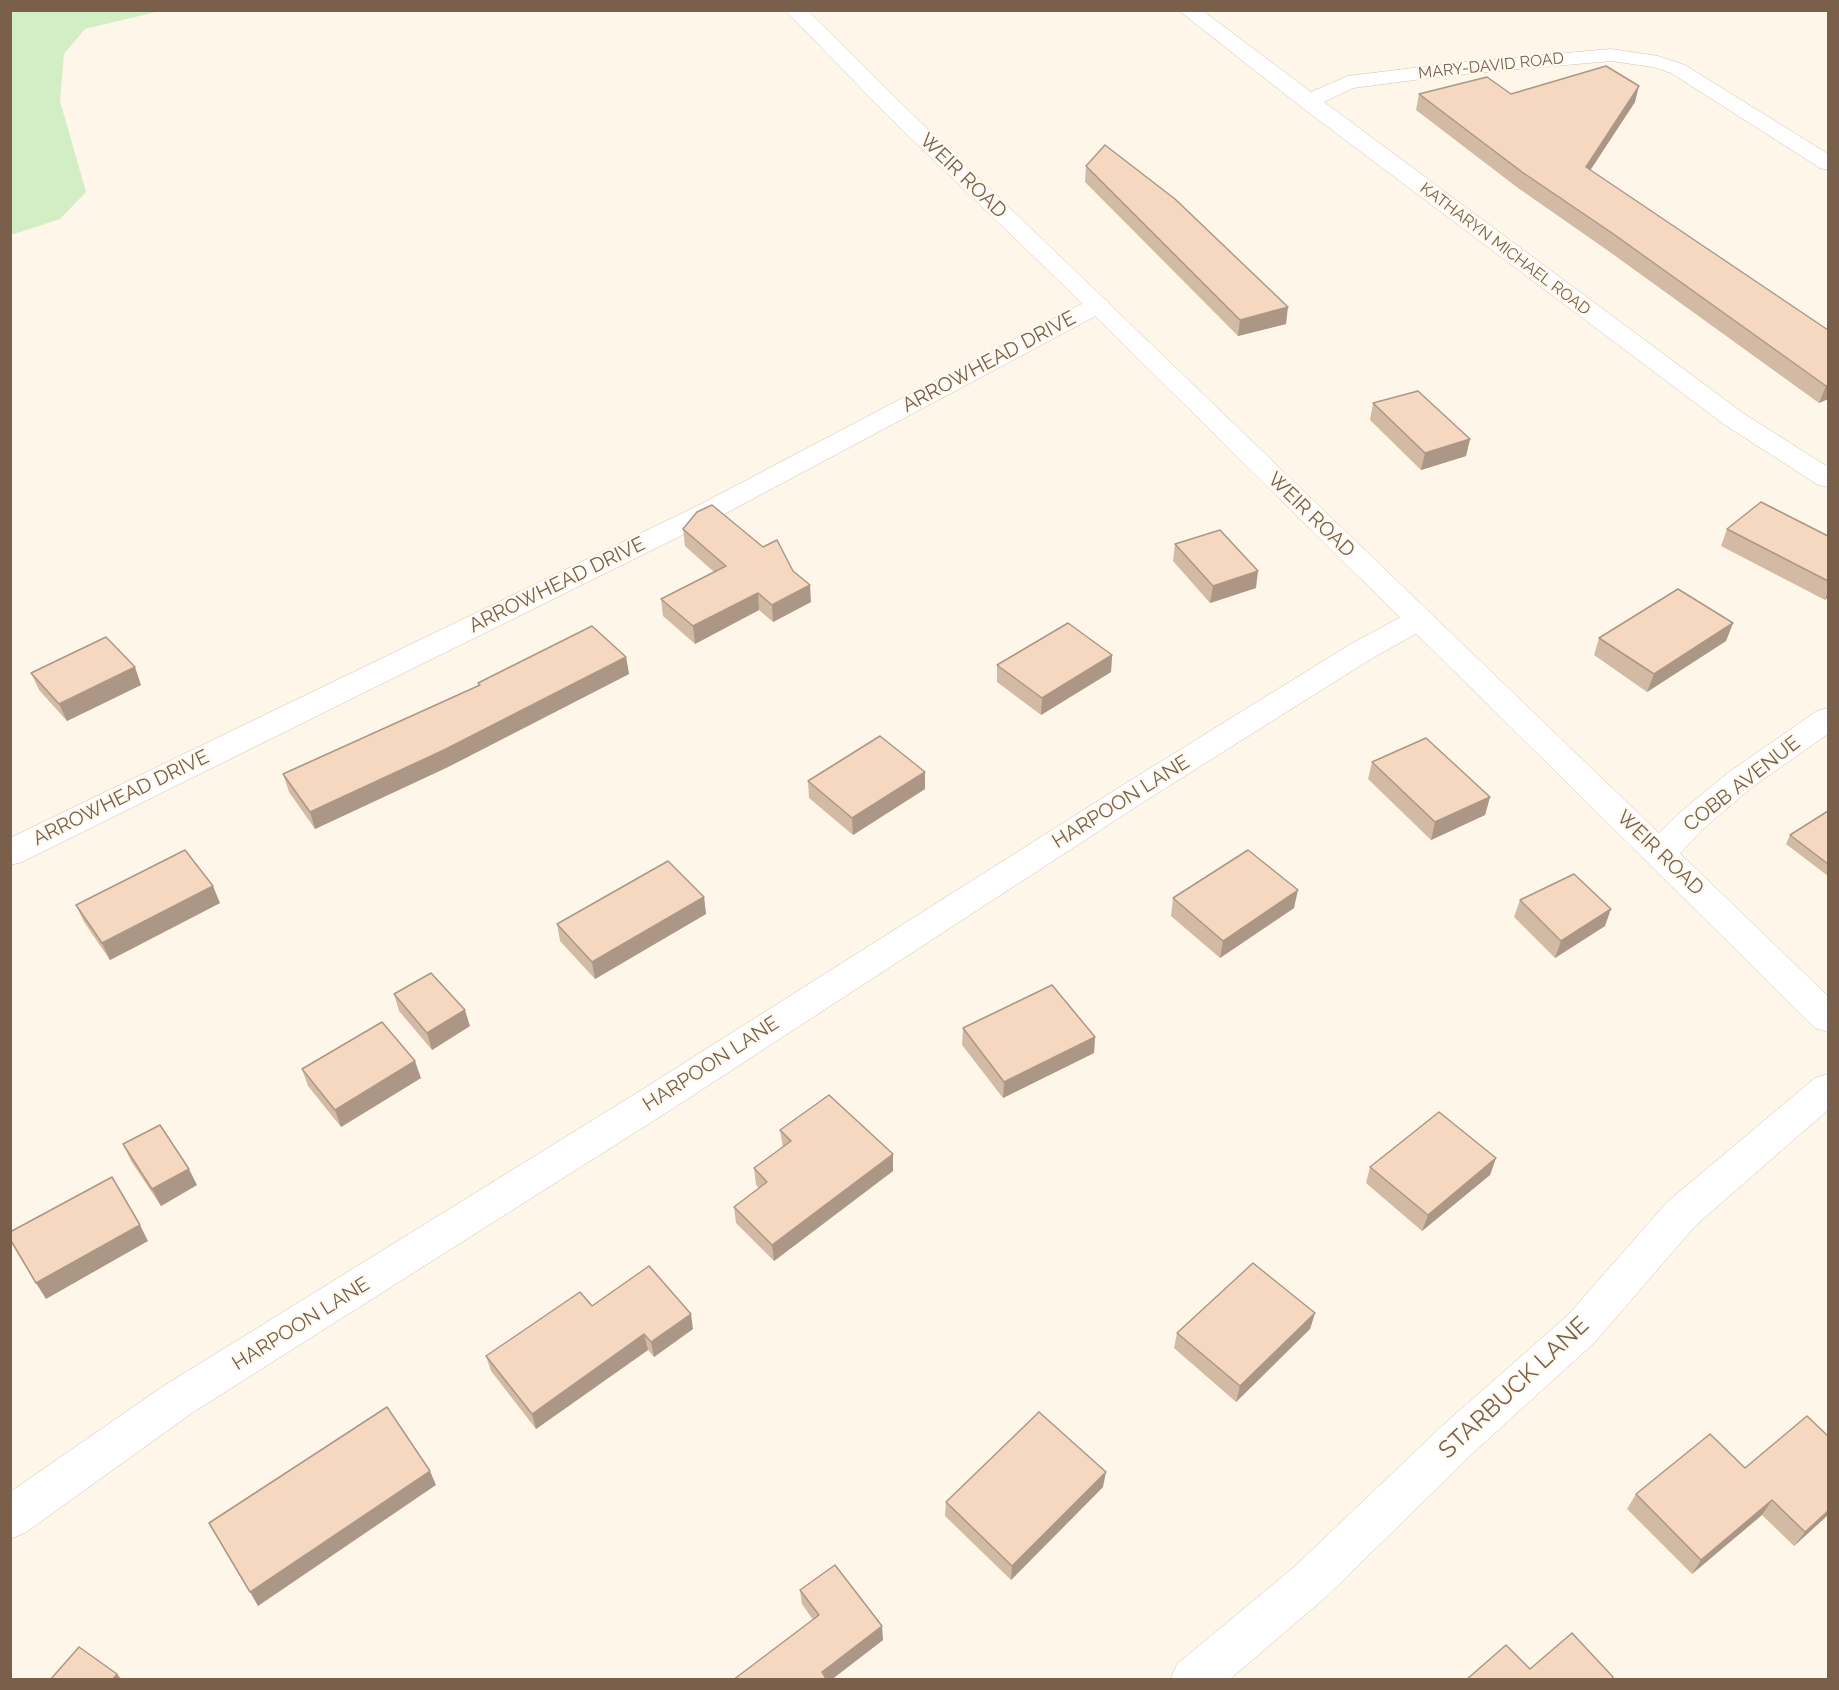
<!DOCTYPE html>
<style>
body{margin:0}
#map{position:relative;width:1839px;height:1690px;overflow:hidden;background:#fef7e9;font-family:Raleway,sans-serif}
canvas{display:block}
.frame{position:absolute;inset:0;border:12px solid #7a5f4a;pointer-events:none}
</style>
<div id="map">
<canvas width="1839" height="1690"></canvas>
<div class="frame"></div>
</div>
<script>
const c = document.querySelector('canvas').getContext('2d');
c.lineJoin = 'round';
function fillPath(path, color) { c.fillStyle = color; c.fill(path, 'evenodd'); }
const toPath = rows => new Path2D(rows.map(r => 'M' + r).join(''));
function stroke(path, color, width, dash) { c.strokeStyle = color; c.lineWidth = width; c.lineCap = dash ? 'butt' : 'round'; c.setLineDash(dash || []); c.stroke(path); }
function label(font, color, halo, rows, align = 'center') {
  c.font = font + ' Raleway,sans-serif'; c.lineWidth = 4.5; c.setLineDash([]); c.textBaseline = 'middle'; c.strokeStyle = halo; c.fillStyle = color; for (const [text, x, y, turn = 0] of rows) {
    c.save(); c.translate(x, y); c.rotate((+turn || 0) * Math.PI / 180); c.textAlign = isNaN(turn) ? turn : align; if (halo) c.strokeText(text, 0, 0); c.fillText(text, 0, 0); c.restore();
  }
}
fillPath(toPath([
 [11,10,160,11,85,29,64,54,60,101,86,192,60,219,11,235]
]), '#d3edc5');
const street = toPath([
 [1178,10,1202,10,1311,92,1348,76,1453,63,1611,49,1658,56,1685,65,1828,154,1828,170,1820,168,1671,73,1653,67,1611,61,1453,75,1353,88,1324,102,1743,413,1828,467,1828,487,1818,485,1725,425,1300,106,1178,10],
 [1098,298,1107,300,1110,305,1107,310,717,518,22,862,10,865,10,838,697,506,1089,300,1098,298],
 [1418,610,1428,613,1433,620,1428,627,1371,659,1145,801,669,1111,192,1413,25,1533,10,1539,10,1492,162,1387,643,1089,1123,785,1349,645,1408,613,1418,610],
 [1828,708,1828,734,1751,788,1702,830,1672,862,1660,865,1648,862,1643,853,1648,844,1678,814,1729,772,1817,711,1828,708],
 [1828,1074,1828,1110,1695,1226,1595,1342,1474,1452,1326,1597,1229,1680,1170,1680,1177,1664,1294,1567,1444,1424,1567,1316,1667,1202,1815,1078,1828,1074]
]);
const secondary = toPath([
 [785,10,807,10,905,107,1828,996,1828,1032,1815,1028,1089,310,889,117,785,10]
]);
stroke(street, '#d1c0ad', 1);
stroke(secondary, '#d7c2ac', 1);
fillPath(street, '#fff');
fillPath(secondary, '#fff');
fillPath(toPath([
 [1419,94,1511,94,1635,102,1590,170,1828,330,1828,399,1819,403,1607,250,1518,188,1416,110],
 [1086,166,1286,324,1238,336,1085,182],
 [1373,403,1470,439,1466,456,1421,470,1370,420],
 [683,529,793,571,811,602,773,622,759,610,695,644,663,616,661,599,714,572,685,546],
 [1727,529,1828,536,1828,597,1825,600,1721,546],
 [1175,544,1256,588,1210,603,1173,561],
 [1733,623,1726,641,1647,692,1594,655,1599,638],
 [1112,655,1111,672,1041,715,997,682,997,665],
 [626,657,629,674,448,767,315,829,289,792,283,774,479,686,478,683],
 [31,673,141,685,67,721,39,690],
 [1372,762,1490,797,1485,815,1431,840,1368,779],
 [808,781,925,789,853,835,809,798],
 [1828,811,1828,876,1786,844,1790,835],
 [704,897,706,914,595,979,560,941,557,924],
 [1173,898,1294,908,1220,958,1171,916],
 [1520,900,1605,926,1555,958,1514,917],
 [220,903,110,960,84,922,76,905],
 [394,994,470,1026,432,1050,399,1011],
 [963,1028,1095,1037,1094,1053,1003,1098,962,1045],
 [302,1069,421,1078,341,1127,308,1086],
 [780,1130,893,1171,774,1261,736,1223,734,1207,759,1188,756,1185,754,1168,783,1147],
 [123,1144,197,1185,161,1206,131,1161],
 [1496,1158,1490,1175,1422,1231,1366,1183,1370,1167],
 [592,1306,693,1329,654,1357,648,1350,536,1429,491,1371,486,1356],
 [1315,1313,1310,1329,1236,1402,1174,1348,1177,1333],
 [1745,1468,1828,1515,1794,1546,1762,1515,1692,1574,1627,1509,1636,1494],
 [1103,1487,1011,1580,945,1516,946,1502],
 [800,1590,883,1640,831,1680,733,1680,813,1620,802,1604]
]), '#d3baa4');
fillPath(toPath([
 [1639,86,1635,102,1582,183,1586,167],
 [1288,307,1286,324,1238,336,1240,320],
 [1828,385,1828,399,1819,403,1826,386],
 [1470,439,1466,456,1421,470,1425,453],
 [1258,571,1256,588,1210,603,1213,586],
 [810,585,811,602,773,622,772,605],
 [1828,591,1828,597,1825,600],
 [758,593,759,610,695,644,693,626],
 [1733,623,1726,641,1647,692,1654,674],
 [1112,655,1111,672,1041,715,1042,698],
 [626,657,629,674,448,767,315,829,310,812],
 [135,667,141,685,67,721,59,704],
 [925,772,925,789,853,835,852,818],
 [1490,797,1485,815,1431,840,1435,822],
 [213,886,220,903,110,960,102,943],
 [1298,890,1294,908,1220,958,1223,941],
 [704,897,706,914,595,979,592,962],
 [1611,909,1605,926,1555,958,1561,941],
 [465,1010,470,1026,432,1050,427,1033],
 [1095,1037,1094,1053,1003,1098,1004,1082],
 [415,1061,421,1078,341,1127,335,1110],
 [893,1154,893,1171,774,1261,772,1245],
 [1496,1158,1490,1175,1422,1231,1428,1215],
 [189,1169,197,1185,161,1206,152,1189],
 [140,1225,148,1241,46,1299,36,1283],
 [1315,1313,1310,1329,1236,1402,1240,1386],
 [691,1314,693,1329,654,1357,651,1342],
 [644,1334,648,1350,536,1429,532,1414],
 [430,1471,436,1485,258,1606,250,1592],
 [1106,1472,1103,1487,1011,1580,1012,1566],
 [1772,1500,1762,1515,1692,1574,1701,1560],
 [1828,1511,1828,1515,1794,1546,1805,1532],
 [882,1626,883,1640,831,1680,822,1680,822,1672],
 [117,1674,122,1680,112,1680]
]), '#ac9786');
const building = toPath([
 [1606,66,1639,86,1586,167,1828,330,1828,385,1826,386,1612,233,1522,172,1419,94,1487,77,1511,94,1606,66],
 [1105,145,1175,199,1288,307,1240,320,1086,166,1105,145],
 [1418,391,1470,439,1425,453,1373,403,1418,391],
 [1761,502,1828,536,1828,581,1727,529,1761,502],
 [712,505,763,547,777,540,793,571,810,585,772,605,758,593,693,626,661,599,726,566,683,529,697,512,712,505],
 [1220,530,1258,571,1213,586,1175,544,1220,530],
 [1678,589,1733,623,1654,674,1599,638,1678,589],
 [1068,623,1112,655,1042,698,997,665,1068,623],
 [592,626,626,657,444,750,310,812,283,774,480,685,478,683,592,626],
 [106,637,135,667,59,704,31,673,106,637],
 [880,736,925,772,852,818,808,781,880,736],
 [1426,738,1490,797,1435,822,1372,762,1426,738],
 [1828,811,1828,864,1790,835,1828,811],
 [185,850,213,886,102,943,76,905,185,850],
 [1248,850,1298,890,1223,941,1173,898,1248,850],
 [668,861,704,897,592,962,557,924,668,861],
 [1574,874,1611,909,1561,941,1520,900,1574,874],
 [431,973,465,1010,427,1033,394,994,431,973],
 [1052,985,1095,1037,1004,1082,963,1028,1052,985],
 [382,1022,415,1061,335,1110,302,1069,382,1022],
 [829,1095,893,1154,772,1245,734,1207,767,1182,754,1168,791,1141,780,1130,829,1095],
 [1439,1112,1496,1158,1428,1215,1370,1167,1439,1112],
 [160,1125,189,1169,152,1189,123,1144,160,1125],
 [112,1177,140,1225,36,1283,10,1239,10,1232,112,1177],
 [1253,1263,1315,1313,1240,1386,1177,1333,1253,1263],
 [649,1266,691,1314,651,1342,644,1334,532,1414,486,1356,580,1292,592,1306,649,1266],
 [387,1407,430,1471,250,1592,209,1523,387,1407],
 [1039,1412,1106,1472,1012,1566,946,1502,1039,1412],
 [1807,1416,1828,1436,1828,1511,1805,1532,1772,1500,1701,1560,1636,1494,1710,1434,1745,1468,1807,1416],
 [835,1565,882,1626,822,1672,827,1680,733,1680,819,1615,800,1590,835,1565],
 [1572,1633,1613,1677,1611,1680,1466,1680,1506,1645,1530,1669,1572,1633],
 [79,1647,117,1674,112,1680,50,1680,79,1647]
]);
fillPath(building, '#f5d8bf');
stroke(building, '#ac9786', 1.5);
label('16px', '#7a5f4a', '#fffaf0', [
 ["MARY-DAVID ROAD",1491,66,-6],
 ["KATHARYN MICHAEL ROAD",1505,249,37]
]);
label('20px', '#7a5f4a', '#fffaf0', [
 ["WEIR ROAD",963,176,44],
 ["ARROWHEAD DRIVE",989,362,-28],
 ["WEIR ROAD",1311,515,44],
 ["ARROWHEAD DRIVE",557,585,-26],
 ["COBB AVENUE",1742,784,-38],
 ["ARROWHEAD DRIVE",121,798,-26],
 ["HARPOON LANE",1121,802,-32],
 ["WEIR ROAD",1660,853,44],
 ["HARPOON LANE",711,1064,-33],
 ["HARPOON LANE",301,1324,-32]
]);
label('24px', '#7a5f4a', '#fffaf0', [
 ["STARBUCK LANE",1514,1388,-43]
]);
</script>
